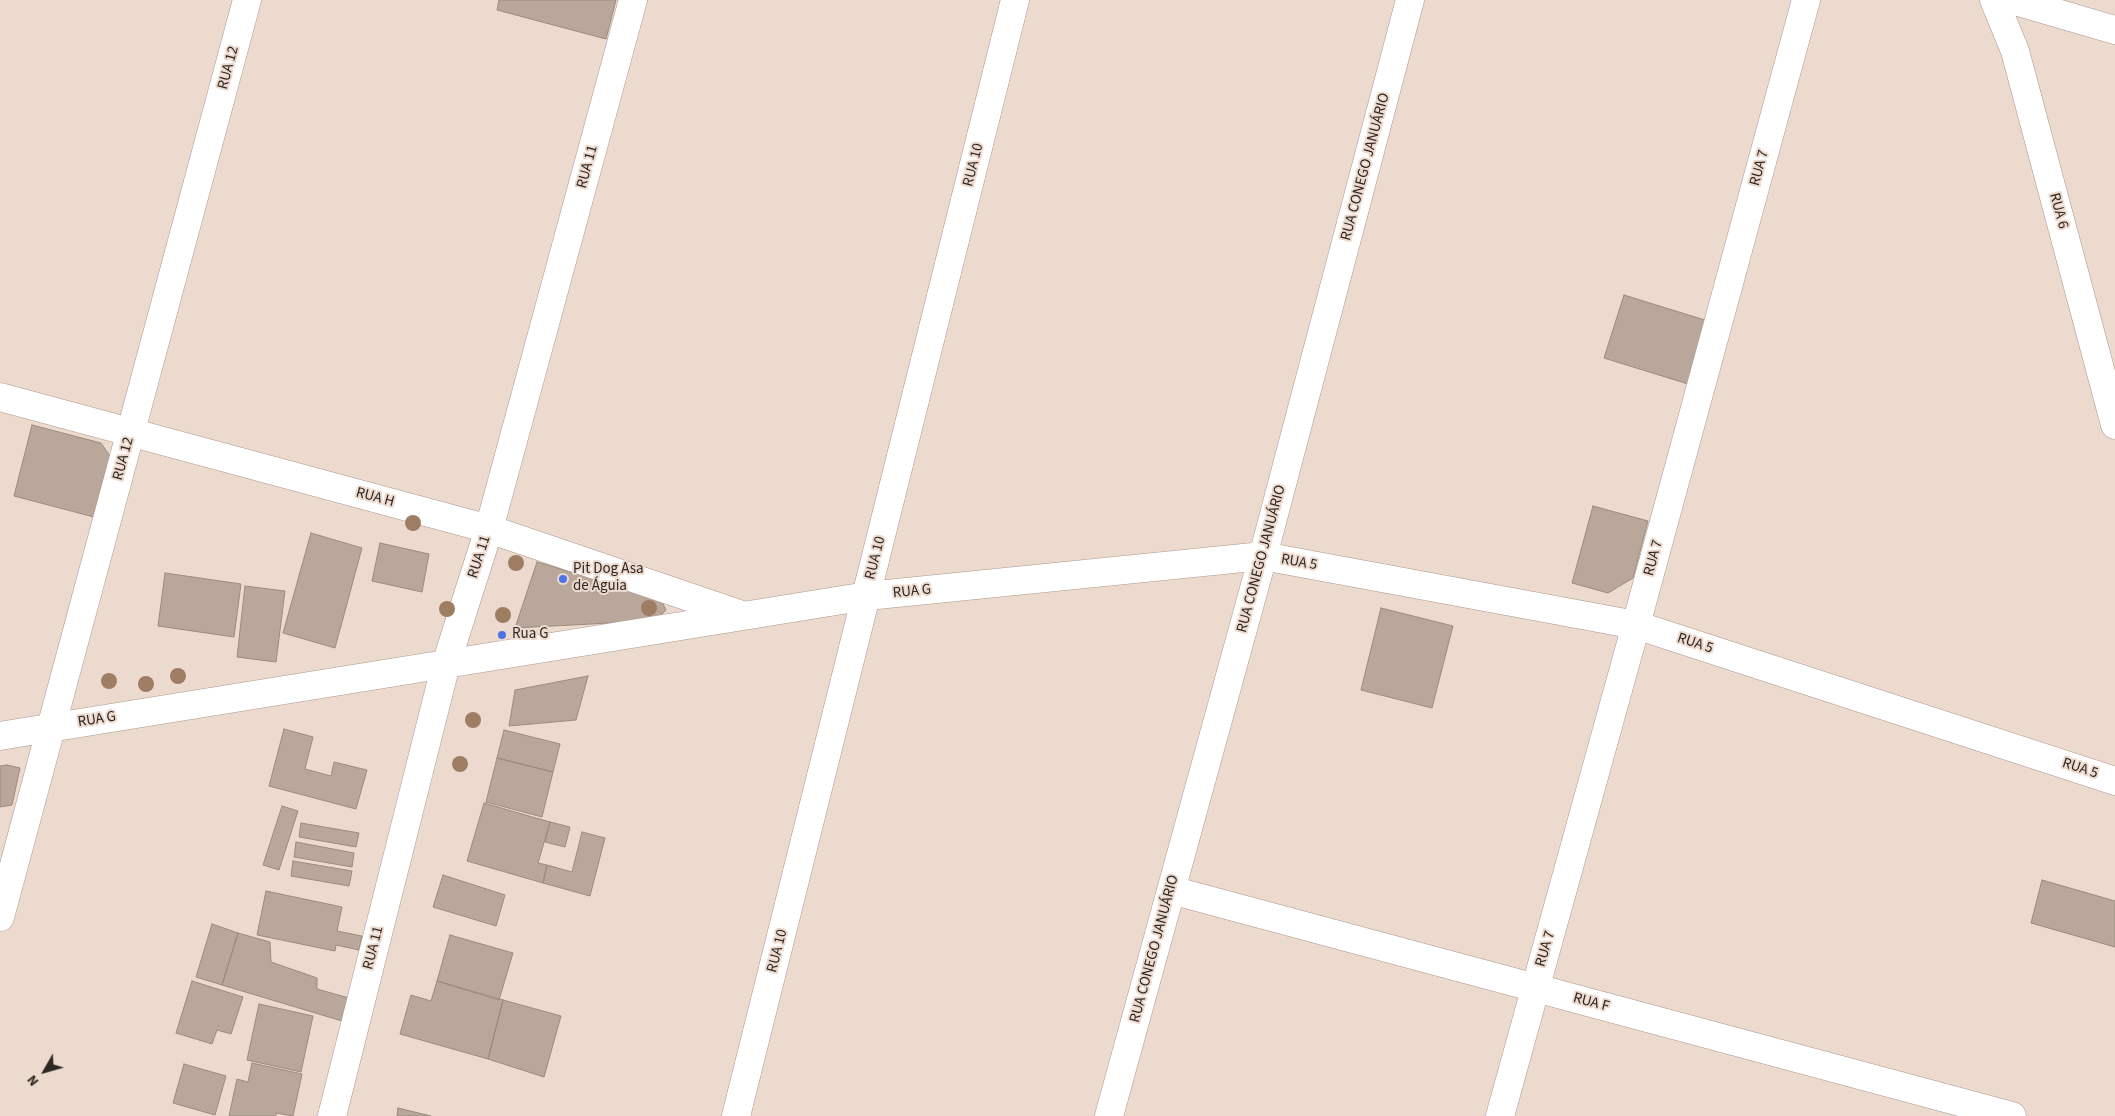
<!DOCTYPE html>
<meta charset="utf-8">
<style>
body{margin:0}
#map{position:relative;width:2115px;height:1116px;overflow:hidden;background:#eddace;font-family:"Source Sans 3",sans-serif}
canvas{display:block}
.north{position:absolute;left:20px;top:1046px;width:50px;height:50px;-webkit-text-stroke:4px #eddace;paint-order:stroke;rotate:232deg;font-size:14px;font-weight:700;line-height:20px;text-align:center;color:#2d2722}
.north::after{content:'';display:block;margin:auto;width:18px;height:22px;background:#2d2722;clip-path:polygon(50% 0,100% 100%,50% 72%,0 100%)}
</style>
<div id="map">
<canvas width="2115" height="1116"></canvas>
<div class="north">N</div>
</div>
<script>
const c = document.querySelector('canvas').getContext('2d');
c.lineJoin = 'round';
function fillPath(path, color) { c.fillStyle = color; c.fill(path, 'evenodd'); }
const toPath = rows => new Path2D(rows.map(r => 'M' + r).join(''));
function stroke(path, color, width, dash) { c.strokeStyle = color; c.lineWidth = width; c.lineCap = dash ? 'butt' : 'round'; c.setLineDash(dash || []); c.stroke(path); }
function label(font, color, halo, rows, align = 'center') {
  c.font = font + ' "Source Sans 3",sans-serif'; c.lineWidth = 4; c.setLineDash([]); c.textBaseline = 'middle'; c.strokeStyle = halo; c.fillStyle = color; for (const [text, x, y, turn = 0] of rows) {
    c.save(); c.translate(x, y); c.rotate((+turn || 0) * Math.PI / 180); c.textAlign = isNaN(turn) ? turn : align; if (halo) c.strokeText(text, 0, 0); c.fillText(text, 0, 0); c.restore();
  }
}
const building = toPath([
 [499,0,616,0,606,39,497,10,499,0],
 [1624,295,1708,321,1688,384,1604,358,1624,295],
 [32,425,101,443,110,456,94,517,14,496,32,425],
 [1593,506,1648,521,1633,578,1608,593,1572,583,1593,506],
 [311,533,362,548,335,648,283,633,311,533],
 [380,543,429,554,422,592,372,581,380,543],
 [537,562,655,597,662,602,666,610,658,618,647,621,515,628,537,562],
 [165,573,241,584,234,637,158,626,165,573],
 [245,586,285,591,276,662,237,657,245,586],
 [1381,608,1453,626,1432,708,1361,690,1381,608],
 [588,676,576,720,509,726,515,690,588,676],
 [284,729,313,737,305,769,331,776,334,762,367,770,356,809,269,786,284,729],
 [504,730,560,744,553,772,497,758,504,730],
 [497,758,553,772,542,817,486,802,497,758],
 [7,765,20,768,12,805,0,807,0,766,7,765],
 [484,803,550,822,538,863,547,865,543,883,467,861,484,803],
 [282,806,298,811,279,870,263,865,282,806],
 [550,822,570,827,565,847,545,842,550,822],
 [301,823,359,833,356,847,299,837,301,823],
 [582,832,605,838,590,896,543,883,547,865,572,872,582,832],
 [296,842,354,853,352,867,294,857,296,842],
 [293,861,352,871,349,886,291,876,293,861],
 [443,875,505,895,496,926,433,907,443,875],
 [2042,880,2115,901,2115,947,2031,923,2042,880],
 [266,891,342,907,337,931,362,936,359,950,336,945,335,951,257,935,266,891],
 [212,924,238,933,222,985,196,977,212,924],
 [238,933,270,942,271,962,317,978,317,989,349,998,342,1021,222,985,238,933],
 [450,935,513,953,499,1000,437,981,450,935],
 [192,981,243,997,231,1034,217,1030,212,1044,176,1033,192,981],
 [437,981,503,1000,488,1059,400,1034,411,995,431,1001,437,981],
 [503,1000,561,1016,544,1077,488,1059,503,1000],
 [259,1004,313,1016,301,1072,247,1060,259,1004],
 [252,1063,302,1074,293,1116,276,1113,276,1116,229,1116,237,1079,248,1082,252,1063],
 [184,1064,226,1076,215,1115,173,1103,184,1064],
 [398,1108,431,1116,397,1116,398,1108]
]);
fillPath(building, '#b9a79b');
stroke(building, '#9b8a7e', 1);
const street = toPath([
 [1994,0,2015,51,2115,425],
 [2012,0,2115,30],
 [0,397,489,529,742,615],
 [0,736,867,596,1263,556,1636,625,2115,781],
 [1171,890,2012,1116],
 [0,917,247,0],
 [332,1116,446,664,489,529,633,0],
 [736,1116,1015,0],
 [1109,1116,1263,556,1410,0],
 [1500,1116,1636,625,1806,0]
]);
stroke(street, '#aa988d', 29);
stroke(street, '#fff', 28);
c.fillStyle = '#9e7e63';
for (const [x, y] of [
 [413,523],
 [516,563],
 [649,608],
 [447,609],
 [503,615],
 [178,676],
 [109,681],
 [146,684],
 [473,720],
 [460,764]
]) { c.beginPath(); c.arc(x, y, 8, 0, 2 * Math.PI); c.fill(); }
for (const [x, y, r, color] of [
 [563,579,5,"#4c74e7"],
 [502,635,5,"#4c74e7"]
]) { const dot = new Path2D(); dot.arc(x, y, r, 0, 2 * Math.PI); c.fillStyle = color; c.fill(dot); stroke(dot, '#eddace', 2); }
label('15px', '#2d2722', '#eddace', [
 ["RUA 12",229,68,-75],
 ["RUA 10",974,165,-76],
 ["RUA 11",588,167,-75],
 ["RUA CONEGO JANUÁRIO",1366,167,-75],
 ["RUA 7",1760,168,-75],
 ["RUA 6",2058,211,75],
 ["RUA 12",124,459,-75],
 ["RUA H",375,498,15],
 ["RUA 11",480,557,-72],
 ["RUA 10",876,558,-76],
 ["RUA 7",1654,558,-75],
 ["RUA CONEGO JANUÁRIO",1262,559,-75],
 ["RUA 5",1299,563,10],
 ["RUA G",912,592,-6],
 ["RUA 5",1695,644,18],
 ["RUA G",97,720,-9],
 ["RUA 5",2080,769,18],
 ["RUA 11",374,948,-76],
 ["RUA CONEGO JANUÁRIO",1155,949,-75],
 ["RUA 7",1546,949,-74],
 ["RUA 10",778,951,-76],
 ["RUA F",1591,1003,15]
]);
label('15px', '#2d2722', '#eddace', [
 ["Pit Dog Asa",573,570],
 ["de Águia",573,587],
 ["Rua G",512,635]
], 'left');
</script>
